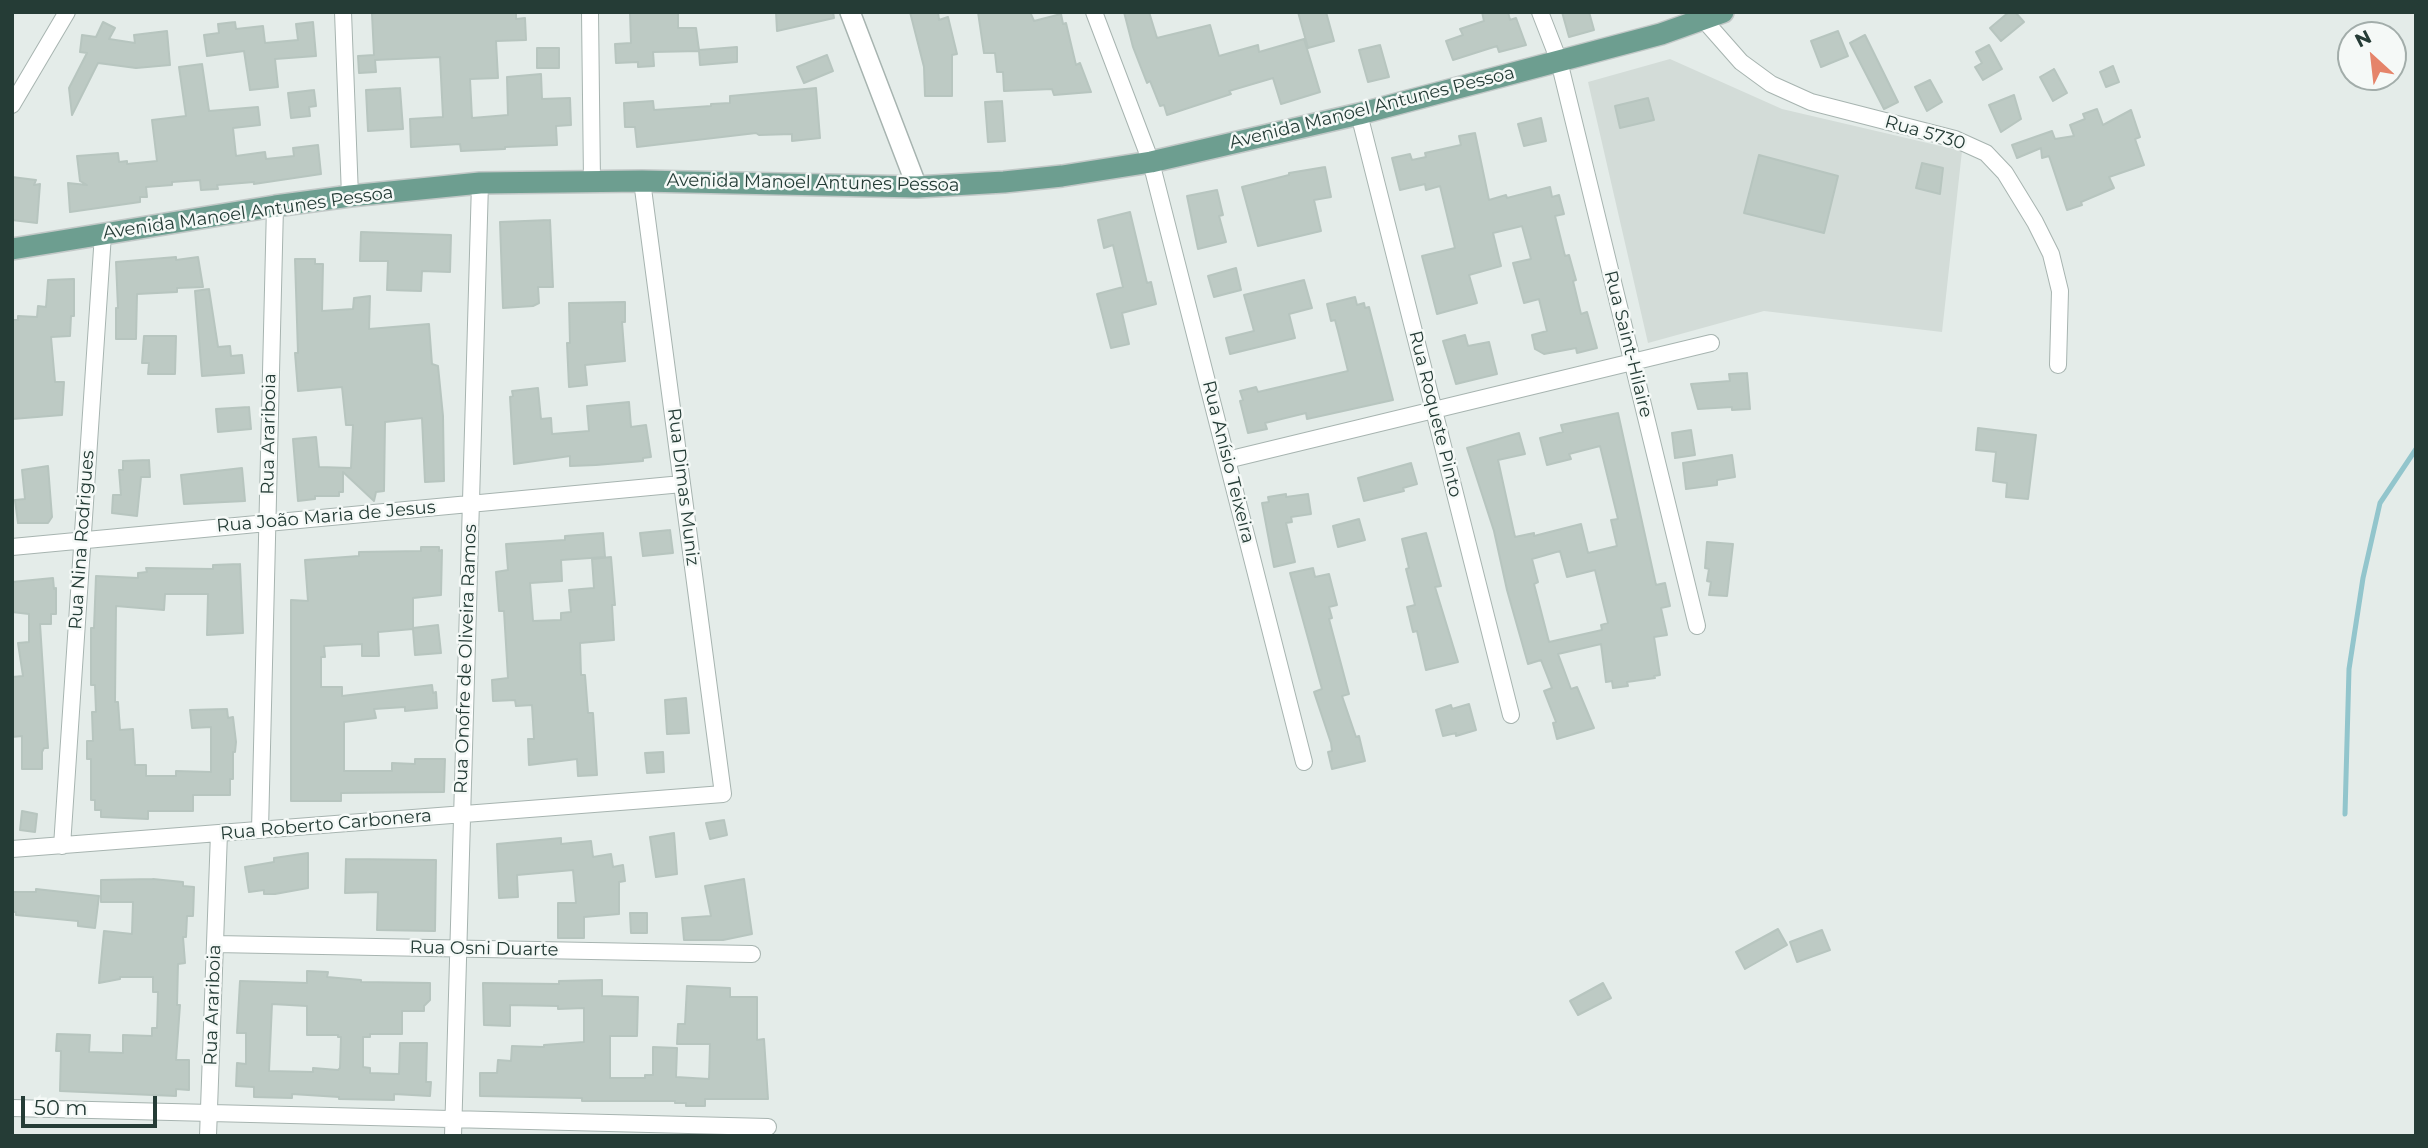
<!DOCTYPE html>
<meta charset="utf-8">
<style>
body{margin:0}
#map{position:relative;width:2428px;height:1148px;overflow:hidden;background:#e4ece9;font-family:Montserrat,sans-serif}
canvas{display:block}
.frame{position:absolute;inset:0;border:14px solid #253c36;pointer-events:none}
.north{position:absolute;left:2337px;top:21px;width:70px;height:70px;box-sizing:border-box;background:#f5f9f7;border:2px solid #a2adaa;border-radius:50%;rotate:333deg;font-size:19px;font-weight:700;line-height:28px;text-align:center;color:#253c36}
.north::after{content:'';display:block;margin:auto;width:24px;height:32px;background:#e5846a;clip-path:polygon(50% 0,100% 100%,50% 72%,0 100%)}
.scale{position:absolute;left:21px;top:1096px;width:136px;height:32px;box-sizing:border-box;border:4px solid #253c36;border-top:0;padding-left:9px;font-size:21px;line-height:24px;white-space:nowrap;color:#253c36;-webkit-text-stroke:5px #f5f9f7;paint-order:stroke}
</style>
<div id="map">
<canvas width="2428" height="1148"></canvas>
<div class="frame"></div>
<div class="north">N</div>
<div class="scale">50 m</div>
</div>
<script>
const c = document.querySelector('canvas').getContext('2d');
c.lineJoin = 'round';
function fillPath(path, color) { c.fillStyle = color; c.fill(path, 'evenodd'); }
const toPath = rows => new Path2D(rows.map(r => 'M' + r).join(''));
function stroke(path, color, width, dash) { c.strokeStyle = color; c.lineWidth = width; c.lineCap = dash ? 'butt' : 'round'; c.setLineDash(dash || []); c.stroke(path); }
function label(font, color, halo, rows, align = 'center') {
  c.font = font + ' Montserrat,sans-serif'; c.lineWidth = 5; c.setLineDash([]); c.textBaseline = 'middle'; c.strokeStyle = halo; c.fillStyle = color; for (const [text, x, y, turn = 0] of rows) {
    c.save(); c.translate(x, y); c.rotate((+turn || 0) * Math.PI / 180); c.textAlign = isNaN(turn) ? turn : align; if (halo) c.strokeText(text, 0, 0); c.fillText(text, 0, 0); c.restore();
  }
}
fillPath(toPath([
 [1670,59,1782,109,1962,151,1942,332,1764,311,1648,343,1588,82]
]), '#d3dcd8');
stroke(toPath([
 [2345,814,2349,669,2363,578,2380,503,2416,449]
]), '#92c5cc', 5);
const building = toPath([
 [380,12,516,12,516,19,525,18,526,40,496,41,498,78,470,79,472,118,508,115,507,77,541,74,542,99,570,98,571,125,556,126,557,145,505,147,505,149,461,151,460,144,411,147,410,119,443,117,440,57,375,60,376,72,359,73,358,56,374,55,372,14,380,12],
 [630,12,678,12,678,28,696,28,699,50,737,47,737,62,700,65,699,51,653,52,654,66,638,67,638,62,616,63,615,44,631,43,630,12],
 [776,12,833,12,834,18,777,31,776,12],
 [910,12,938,12,939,20,948,17,957,54,952,55,952,96,925,96,924,67,910,12],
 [978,12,1030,12,1034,21,1061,14,1063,24,1066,23,1076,65,1080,63,1091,92,1054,95,1052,89,1004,91,1003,72,997,72,995,53,984,53,978,12],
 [1124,12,1149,12,1157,38,1210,25,1219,56,1258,45,1259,52,1304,39,1320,92,1281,104,1273,78,1229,91,1231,94,1167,115,1164,105,1160,106,1150,81,1147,83,1133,47,1124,12],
 [1298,12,1326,12,1334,41,1308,48,1298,12],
 [1482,12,1508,12,1510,20,1516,18,1526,45,1499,52,1497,46,1453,60,1446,41,1463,35,1460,29,1484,21,1482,12],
 [1562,12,1589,12,1594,30,1569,37,1562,12],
 [2009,12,2015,12,2024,22,2001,41,1990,28,2009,12],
 [103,22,115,28,109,39,135,43,134,35,167,31,170,65,136,68,98,63,72,115,69,88,87,53,80,52,82,35,96,37,103,22],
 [235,22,236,29,263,26,265,43,298,40,296,24,313,22,316,56,275,59,278,87,250,90,244,51,207,56,204,35,219,33,218,24,235,22],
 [1838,31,1848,56,1821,67,1811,41,1838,31],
 [1865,35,1898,102,1884,109,1850,43,1865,35],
 [1380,45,1389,77,1368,82,1359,50,1380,45],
 [1989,45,2002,69,1983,80,1975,67,1982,63,1976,52,1989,45],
 [537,48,559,48,559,68,537,68,537,48],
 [827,55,833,71,804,83,797,67,827,55],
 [202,64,209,111,258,107,260,125,233,128,236,156,265,152,266,159,294,156,293,148,318,145,321,174,254,184,254,182,217,185,218,189,201,190,200,180,172,182,172,185,146,187,147,197,140,197,140,202,70,212,68,183,87,185,80,181,77,156,118,153,119,162,127,161,127,164,157,161,152,120,186,116,179,67,202,64],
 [2113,66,2119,82,2106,87,2100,72,2113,66],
 [2054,69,2067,93,2053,101,2040,77,2054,69],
 [1930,80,1942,102,1927,111,1915,87,1930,80],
 [400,88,403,129,368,131,366,90,400,88],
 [816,88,820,138,792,141,792,134,759,135,756,133,637,147,635,127,625,127,624,103,653,101,654,110,711,106,711,104,730,103,730,96,816,88],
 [314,90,316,106,309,107,310,116,291,118,288,93,314,90],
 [2014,95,2021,119,2001,132,1989,105,2014,95],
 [1648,98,1654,120,1620,128,1615,106,1648,98],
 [1002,101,1005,141,988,142,985,102,1002,101],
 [2097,109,2103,125,2131,110,2140,137,2135,139,2144,165,2109,177,2114,188,2081,202,2082,205,2067,210,2049,156,2042,158,2041,148,2017,158,2012,145,2052,131,2055,139,2074,136,2070,125,2085,119,2083,114,2097,109],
 [1541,118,1546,141,1524,146,1518,124,1541,118],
 [1475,133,1489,200,1506,195,1507,198,1550,187,1552,197,1559,195,1564,214,1555,216,1565,256,1569,255,1576,280,1573,281,1581,314,1587,312,1597,348,1577,353,1576,348,1544,354,1535,349,1532,335,1547,331,1539,299,1524,303,1513,263,1531,259,1522,226,1493,233,1501,266,1469,275,1477,303,1437,314,1422,256,1455,248,1440,186,1426,190,1425,184,1400,190,1392,158,1410,154,1412,160,1426,157,1425,153,1461,145,1459,136,1475,133],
 [1759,155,1838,176,1824,233,1744,213,1759,155],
 [1922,163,1943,168,1940,194,1916,188,1922,163],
 [1325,167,1331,197,1314,200,1321,231,1258,246,1242,187,1289,175,1289,173,1325,167],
 [12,177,36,180,34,185,40,184,37,223,12,220,12,177],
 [1217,190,1223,215,1219,216,1226,242,1198,249,1187,196,1217,190],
 [1130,212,1147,283,1151,282,1156,304,1122,313,1129,344,1111,348,1097,294,1123,287,1113,245,1104,248,1098,220,1130,212],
 [550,220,553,287,538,287,539,303,533,306,503,308,500,222,550,220],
 [361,232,451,235,450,272,422,271,421,291,387,290,388,261,360,261,361,232],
 [176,257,176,260,198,257,203,287,177,288,177,292,137,294,136,339,116,339,116,308,118,308,116,262,176,257],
 [295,259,315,259,315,264,323,264,322,311,353,309,354,298,370,296,369,329,429,324,432,364,438,366,443,416,444,481,425,482,422,418,385,422,384,491,376,492,374,501,343,472,343,492,339,492,339,496,315,496,315,499,298,501,293,439,316,437,319,467,351,468,353,425,346,425,342,387,298,391,295,353,298,353,295,259],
 [1236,268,1241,290,1214,297,1208,276,1236,268],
 [74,279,74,316,71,316,70,336,51,337,55,382,64,382,62,415,12,419,12,320,18,320,18,316,37,317,38,306,46,307,48,280,74,279],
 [1304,280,1312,308,1289,314,1295,338,1230,354,1226,338,1254,331,1244,295,1304,280],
 [209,289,218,347,230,346,231,356,242,355,244,373,202,376,195,291,209,289],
 [1355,297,1357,305,1364,303,1365,308,1369,307,1393,400,1307,419,1306,413,1265,423,1267,429,1248,433,1240,401,1243,400,1240,391,1256,387,1258,392,1348,371,1338,331,1335,320,1331,321,1327,304,1355,297],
 [625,302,625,322,622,322,625,361,585,365,587,385,569,387,567,343,570,343,569,303,625,302],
 [1465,335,1468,346,1489,342,1497,374,1456,384,1443,341,1465,335],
 [144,336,176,336,175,374,148,374,149,363,142,363,144,336],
 [1747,373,1750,409,1732,410,1732,407,1698,409,1691,384,1730,381,1729,374,1747,373],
 [538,388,541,419,551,418,552,434,589,431,587,406,629,402,631,427,646,425,651,457,643,458,643,461,596,465,570,466,570,456,514,464,510,397,513,396,512,391,538,388],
 [249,407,251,429,218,432,216,409,249,407],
 [1618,413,1656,585,1665,583,1670,606,1661,608,1667,635,1654,637,1660,675,1654,676,1655,678,1627,682,1628,686,1613,688,1612,681,1606,682,1601,644,1558,654,1571,689,1577,687,1594,728,1557,739,1553,723,1556,722,1544,691,1552,688,1541,660,1528,664,1507,590,1494,531,1467,448,1519,433,1525,454,1498,460,1515,537,1534,533,1534,536,1581,524,1588,553,1617,546,1611,520,1618,519,1600,446,1569,454,1571,459,1547,465,1540,438,1563,432,1561,425,1618,413],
 [1560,551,1567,577,1595,570,1608,623,1601,625,1602,630,1549,642,1534,584,1538,582,1532,559,1560,551],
 [1978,428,2036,435,2028,499,2006,497,2007,483,1993,481,1996,452,1976,450,1978,428],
 [1691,430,1695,455,1675,458,1672,433,1691,430],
 [1732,455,1735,477,1717,480,1717,485,1686,489,1683,463,1732,455],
 [149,460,150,477,141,477,137,516,112,513,113,495,121,495,119,470,123,470,123,461,149,460],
 [1411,463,1417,484,1403,488,1404,491,1364,501,1358,478,1411,463],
 [48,466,52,517,48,523,18,523,15,500,25,499,22,470,48,466],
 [242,468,245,501,184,504,181,475,242,468],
 [1286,494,1286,497,1308,494,1311,514,1291,517,1292,522,1286,523,1295,562,1274,567,1262,503,1269,502,1268,497,1286,494],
 [1359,519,1365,540,1338,547,1333,526,1359,519],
 [670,530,673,553,643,556,640,533,670,530],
 [603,533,605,557,561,560,562,581,530,583,533,621,561,620,561,613,571,612,569,590,594,588,592,559,611,557,615,605,612,605,614,640,580,643,581,675,585,675,588,713,593,713,597,775,578,776,577,759,529,765,528,739,534,739,532,705,516,706,515,700,493,701,492,680,508,678,504,611,499,611,496,572,508,570,506,544,565,540,565,536,603,533],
 [1426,533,1441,586,1435,587,1458,662,1426,670,1417,631,1413,632,1407,607,1415,605,1406,569,1409,568,1402,539,1426,533],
 [1707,542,1733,544,1727,596,1709,595,1711,582,1707,581,1709,569,1705,568,1707,542],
 [421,547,439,547,439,551,442,550,441,595,413,598,413,628,438,625,441,653,415,655,413,629,378,632,379,656,362,656,362,644,324,646,325,657,321,657,321,687,342,687,342,696,432,685,433,693,436,692,437,708,405,711,405,707,374,709,376,718,344,722,344,771,392,771,392,763,415,764,415,759,445,759,444,792,341,793,341,801,291,801,291,600,308,601,305,560,359,556,359,552,421,551,421,547],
 [240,564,243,633,207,635,208,594,165,594,164,610,116,606,115,702,118,702,120,730,133,729,135,765,146,765,146,776,176,776,176,771,211,772,211,727,192,728,190,710,227,709,228,718,233,717,236,742,235,752,233,752,233,779,230,779,230,795,193,795,193,811,148,811,148,819,101,817,101,810,95,810,95,800,91,800,91,759,87,759,87,741,93,741,92,712,96,712,95,685,91,685,91,628,94,628,96,576,138,578,138,573,147,572,146,568,213,569,213,565,240,564],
 [1313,568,1315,577,1329,574,1337,605,1329,607,1332,618,1329,619,1349,694,1342,696,1356,737,1359,736,1365,761,1332,769,1328,752,1332,751,1331,743,1314,692,1322,689,1290,573,1313,568],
 [53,578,54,589,56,588,56,614,51,614,51,624,40,624,48,748,44,748,42,752,42,769,22,769,22,736,12,737,12,677,23,676,18,643,29,642,29,614,12,612,12,582,53,578],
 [686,698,689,733,667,734,665,700,686,698],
 [1469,704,1476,730,1456,736,1456,733,1443,736,1436,710,1451,705,1452,709,1469,704],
 [663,752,664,772,647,773,645,753,663,752],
 [22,811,37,814,35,832,20,830,22,811],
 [724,820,727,835,710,839,706,823,724,820],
 [674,833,677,874,656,877,650,837,674,833],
 [561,838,561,844,591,841,593,857,611,854,613,867,623,865,625,881,619,882,619,914,584,917,584,938,558,938,558,903,576,903,573,870,517,875,518,897,499,898,497,844,561,838],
 [308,853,308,888,275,894,264,894,264,890,249,892,245,867,274,862,274,858,308,853],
 [346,859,436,860,435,931,377,930,378,892,345,893,346,859],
 [153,879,183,882,183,886,194,887,193,916,187,916,186,937,183,937,185,963,178,964,177,1005,180,1005,176,1060,189,1060,189,1090,176,1089,176,1096,60,1091,61,1051,56,1051,57,1034,90,1035,89,1052,123,1053,123,1035,152,1036,152,1028,157,1028,158,992,153,992,153,977,120,977,120,979,99,983,104,931,132,934,133,902,101,902,101,880,153,879],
 [744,879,752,934,723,940,684,940,682,918,711,916,705,886,744,879],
 [36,889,99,896,95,928,78,926,78,921,16,915,16,912,12,912,12,892,36,892,36,889],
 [630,913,647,913,647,933,631,933,630,913],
 [1778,929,1787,945,1745,969,1736,952,1778,929],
 [1822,930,1830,950,1797,962,1790,942,1822,930],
 [307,971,328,972,327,977,361,980,361,982,430,983,430,1000,424,1006,424,1011,402,1011,402,1034,370,1034,370,1037,363,1037,363,1067,370,1068,370,1073,399,1074,400,1043,427,1043,426,1082,431,1082,430,1096,394,1094,394,1100,339,1099,339,1097,292,1094,292,1098,254,1097,254,1087,236,1086,237,1063,246,1064,246,1033,237,1033,240,981,307,983,307,971],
 [272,1004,307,1006,307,1035,338,1035,338,1037,341,1037,340,1068,338,1070,313,1068,313,1072,269,1071,272,1004],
 [602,980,602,996,638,997,637,1036,610,1036,610,1078,645,1078,645,1075,653,1075,653,1047,677,1048,676,1077,709,1079,710,1044,677,1044,678,1024,685,1024,687,986,730,988,730,997,757,997,757,1040,764,1039,768,1099,705,1099,705,1106,686,1106,686,1103,675,1103,675,1101,582,1101,582,1098,480,1096,480,1073,497,1073,498,1060,511,1061,512,1046,544,1047,544,1045,584,1042,584,1008,558,1009,558,1006,510,1005,510,1026,484,1025,483,983,559,984,559,981,602,980],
 [1603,983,1611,998,1578,1015,1570,1001,1603,983]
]);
fillPath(building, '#bdcac4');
stroke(building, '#b7c5bf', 2);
const minor = toPath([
 [343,12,350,196],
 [590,12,592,181],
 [1094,12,1151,162,1304,762],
 [1540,12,1559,61,1697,626],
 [1704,20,1741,62,1771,84,1811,102,1955,139,1986,153,2005,173,2035,222,2051,254,2060,291,2058,365],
 [12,105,67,12],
 [1359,114,1511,715],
 [1227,460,1711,343],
 [12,547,682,484],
 [260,830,275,206],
 [62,846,103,234],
 [12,849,723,794,642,181],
 [215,944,752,954],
 [12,1108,768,1127],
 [208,1136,219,833],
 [453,1136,480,183]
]);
const tertiary = toPath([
 [850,12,917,187]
]);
const primary = toPath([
 [12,249,275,206,350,196,480,183,642,181,917,187,1004,182,1062,176,1151,162,1359,114,1661,34,1723,12]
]);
stroke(minor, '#a7b4b0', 18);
stroke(tertiary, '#a7b4b0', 22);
stroke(primary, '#c2c8c7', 24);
stroke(minor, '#fff', 16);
stroke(tertiary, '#fff', 19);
stroke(primary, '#6d9e90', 21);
label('18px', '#253c36', '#f5f9f7', [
 ["Avenida Manoel Antunes Pessoa",1372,108,-14],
 ["Rua 5730",1925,133,16],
 ["Avenida Manoel Antunes Pessoa",813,183,1],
 ["Avenida Manoel Antunes Pessoa",248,213,-8],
 ["Rua Saint-Hilaire",1628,344,76],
 ["Rua Roquete Pinto",1435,414,76],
 ["Rua Arariboia",269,434,-89],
 ["Rua Anísio Teixeira",1228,462,76],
 ["Rua Dimas Muniz",683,487,83],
 ["Rua João Maria de Jesus",326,517,-5],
 ["Rua Nina Rodrigues",82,540,-86],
 ["Rua Onofre de Oliveira Ramos",466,659,-88],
 ["Rua Roberto Carbonera",326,825,-5],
 ["Rua Osni Duarte",484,949,1],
 ["Rua Arariboia",213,1005,-88]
]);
</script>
